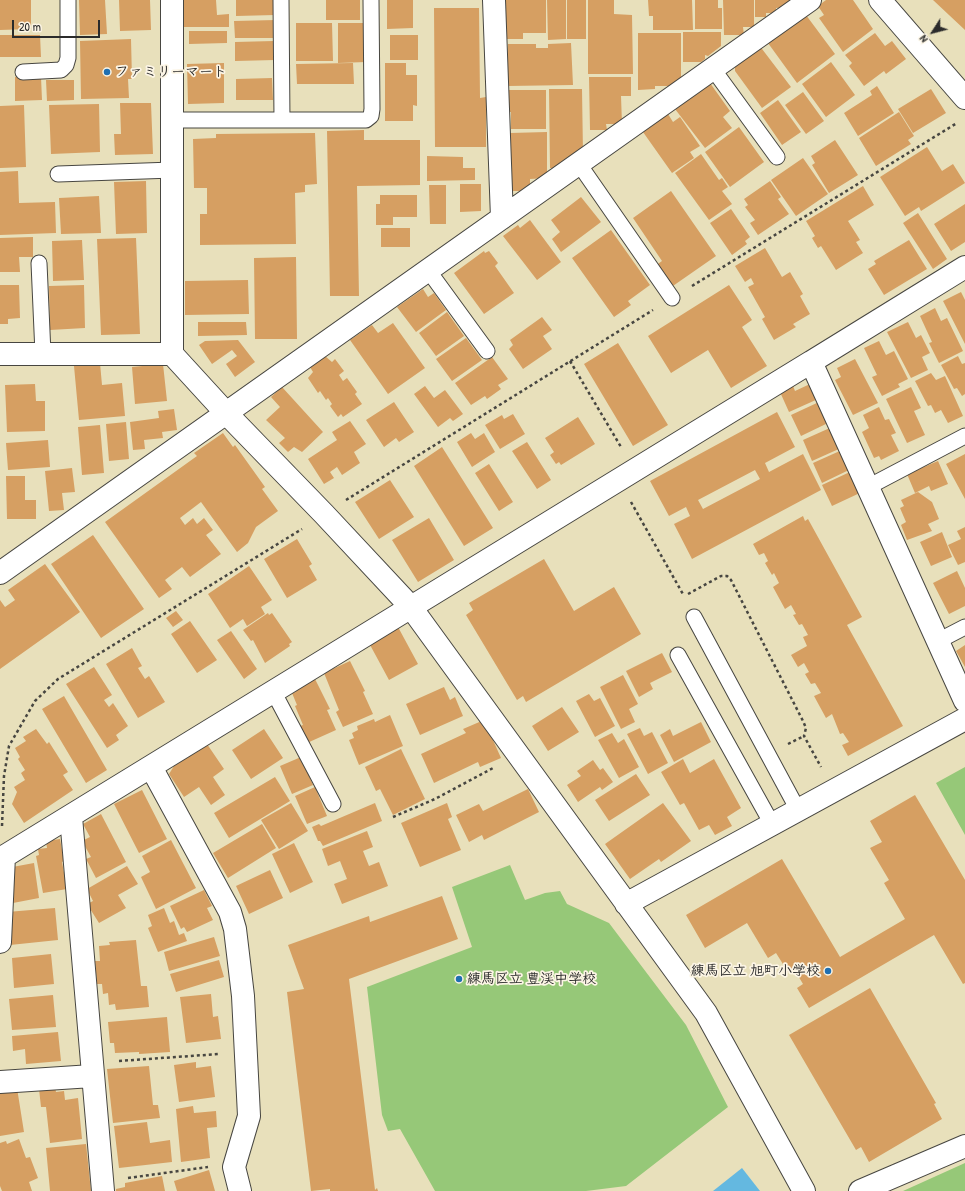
<!DOCTYPE html>
<meta charset="utf-8">
<style>
body{margin:0}
#map{position:relative;width:965px;height:1191px;overflow:hidden;background:#e8e0bb;font-family:"Patrick Hand",sans-serif}
canvas{display:block}
.north{position:absolute;left:913px;top:12px;width:40px;height:40px;-webkit-text-stroke:3px #fcf5e5;paint-order:stroke;rotate:234deg;font-size:11px;font-weight:700;line-height:16px;text-align:center;color:#2b2b2b}
.north::after{content:'';display:block;margin:auto;width:14px;height:18px;background:#2b2b2b;clip-path:polygon(50% 0,100% 100%,50% 72%,0 100%)}
.scale{position:absolute;left:12px;top:20px;width:88px;height:18px;box-sizing:border-box;border:2px solid #2b2b2b;border-top:0;padding-left:5px;font-size:12px;line-height:14px;white-space:nowrap;color:#2b2b2b;-webkit-text-stroke:3px #fcf5e5;paint-order:stroke}
</style>
<div id="map">
<canvas width="965" height="1191"></canvas>
<div class="north">N</div>
<div class="scale">20 m</div>
</div>
<script>
const c = document.querySelector('canvas').getContext('2d');
c.lineJoin = 'round';
function fillPath(path, color) { c.fillStyle = color; c.fill(path, 'evenodd'); }
const toPath = rows => new Path2D(rows.map(r => 'M' + r).join(''));
function stroke(path, color, width, dash) { c.strokeStyle = color; c.lineWidth = width; c.lineCap = dash ? 'butt' : 'round'; c.setLineDash(dash || []); c.stroke(path); }
function label(font, color, halo, rows, align = 'center') {
  c.font = font + ' "Patrick Hand","Klee One",sans-serif'; c.lineWidth = 3.5; c.setLineDash([]); c.textBaseline = 'middle'; c.strokeStyle = halo; c.fillStyle = color; for (const [text, x, y, turn = 0] of rows) {
    c.save(); c.translate(x, y); c.rotate((+turn || 0) * Math.PI / 180); c.textAlign = isNaN(turn) ? turn : align; if (halo) c.strokeText(text, 0, 0); c.fillText(text, 0, 0); c.restore();
  }
}
fillPath(toPath([
 [965,767,965,835,936,783],
 [510,865,525,900,545,893,560,891,567,904,609,923,686,1025,728,1107,626,1186,586,1191,435,1191,400,1129,388,1131,382,1115,367,987,472,947,452,887],
 [965,1163,965,1191,903,1191]
]), '#96c878');
fillPath(toPath([
 [742,1168,760,1191,713,1191]
]), '#64b8e0');
fillPath(toPath([
 [0,0,31,0,31,29,0,30],
 [79,0,105,0,107,34,80,35],
 [119,0,150,0,151,30,120,31],
 [184,0,216,0,217,15,229,14,229,27,184,27],
 [236,0,275,0,275,15,236,16],
 [326,0,360,0,360,20,326,20],
 [387,0,413,0,413,28,387,29],
 [506,0,546,0,546,33,523,33,523,39,505,39],
 [547,0,566,0,566,39,548,40],
 [567,0,586,0,586,39,567,39],
 [588,0,614,0,614,14,632,15,633,74,588,74],
 [648,0,692,0,693,30,653,30,653,16,649,16],
 [695,0,718,0,718,8,722,8,722,29,695,29],
 [723,0,754,0,754,27,743,27,744,35,724,35],
 [755,0,789,0,789,7,776,8,776,13,766,13,766,17,755,17],
 [826,0,853,0,873,29,843,52,819,18,824,15,818,6],
 [933,0,965,0,965,30],
 [434,8,479,8,480,98,486,97,486,147,435,147],
 [806,15,835,54,797,83,768,43],
 [276,20,277,38,235,38,234,21],
 [296,23,332,23,333,61,296,61],
 [338,23,365,23,366,62,338,63],
 [189,31,227,31,227,43,189,44],
 [683,32,721,32,721,46,708,56,705,55,705,59,701,62,683,62],
 [638,33,681,33,681,86,655,86,655,89,638,90],
 [875,33,885,46,892,41,906,59,886,74,884,71,864,86,849,66,852,63,845,55],
 [0,35,40,35,41,57,0,57],
 [390,35,418,35,418,60,390,60],
 [131,39,132,79,128,79,129,98,81,99,80,41],
 [274,41,275,60,235,61,235,42],
 [571,43,573,85,508,86,508,44,536,44,536,48,548,48,548,44],
 [759,45,791,87,762,108,735,71,735,63],
 [831,62,855,95,826,117,802,84],
 [224,63,224,103,188,104,187,64],
 [353,63,354,84,297,84,296,64],
 [385,63,406,63,406,75,417,75,417,106,413,105,413,121,385,121],
 [15,77,41,77,42,100,15,101],
 [589,77,631,77,631,96,621,96,622,124,606,124,607,130,590,130],
 [272,78,273,100,236,100,236,79],
 [46,80,74,80,74,100,47,101],
 [710,83,730,111,723,117,732,128,705,148,675,109],
 [877,86,894,113,858,136,844,113,872,95,870,91],
 [549,89,582,89,583,154,561,168,550,168],
 [931,89,946,113,913,133,898,109],
 [508,90,546,90,546,129,511,129,511,112,508,112],
 [803,92,824,121,806,134,785,105],
 [778,100,801,132,782,145,760,113],
 [120,103,151,103,153,154,115,155,114,134,121,134],
 [99,104,100,152,51,154,49,105],
 [24,105,26,167,0,168,0,106],
 [899,112,914,136,908,140,911,144,876,166,859,138],
 [668,114,673,122,680,117,700,146,690,152,694,158,672,173,643,132],
 [739,127,764,162,730,187,705,152],
 [364,130,364,140,420,140,420,185,357,186,359,296,330,296,327,131],
 [547,132,547,178,530,179,530,191,511,191,510,133],
 [315,133,317,184,305,185,305,192,295,193,296,244,200,245,200,214,207,214,207,188,194,188,193,139,216,138,216,134],
 [835,140,858,175,829,193,812,165,815,163,811,156],
 [927,147,942,171,953,164,965,183,921,211,919,207,905,216,880,177],
 [701,154,719,180,722,178,728,187,722,191,732,204,709,220,675,173],
 [427,156,463,157,463,168,475,168,475,180,427,181],
 [803,158,828,194,796,216,771,180],
 [18,171,19,203,55,202,56,233,0,235,0,172],
 [146,181,147,233,116,234,114,182],
 [770,181,781,197,778,199,789,214,758,235,750,223,755,220,745,207,748,205,744,199],
 [460,184,481,184,481,211,460,212],
 [429,185,446,185,446,224,430,224],
 [863,186,874,205,848,221,860,240,856,242,863,253,836,270,821,246,818,248,812,238,815,236,806,221],
 [671,191,716,256,670,288,655,266,662,261,633,218],
 [380,195,417,195,417,217,393,217,393,225,376,225,376,204,380,204],
 [99,196,101,233,61,234,59,198],
 [581,197,601,222,561,252,552,239,560,232,551,220],
 [965,204,965,242,951,251,934,224],
 [731,209,750,237,745,241,747,244,732,255,710,223],
 [918,213,947,259,933,269,903,223],
 [530,220,561,262,537,280,503,236,518,225,520,228],
 [381,228,410,228,410,247,381,247],
 [611,230,650,285,628,301,631,305,614,317,572,258],
 [33,237,33,257,19,257,20,272,0,272,0,238],
 [136,238,140,334,101,335,97,239],
 [82,240,84,280,53,281,52,241],
 [909,240,927,269,884,295,868,269,876,264,874,261],
 [765,248,782,277,790,272,803,294,800,296,810,314,793,324,796,327,774,340,762,319,765,317,748,287,754,284,751,278,745,282,735,266],
 [484,251,485,253,489,251,498,263,495,266,514,293,484,314,454,273],
 [296,257,297,339,255,339,254,258],
 [248,280,249,314,185,315,185,281],
 [0,285,19,285,20,318,8,319,8,324,0,324],
 [84,285,85,328,50,330,49,286],
 [729,285,752,320,742,327,767,366,731,388,708,350,671,373,648,336],
 [423,289,428,297,434,293,446,310,416,332,397,307],
 [961,292,965,300,965,344,943,301],
 [935,308,941,321,947,318,963,351,939,363,929,343,932,342,920,316],
 [447,312,464,336,436,356,419,333],
 [542,317,552,330,543,336,552,349,523,369,509,349,513,345,510,340],
 [198,322,246,322,247,335,198,336],
 [908,322,916,338,921,335,930,353,922,357,928,370,911,378,887,332],
 [393,323,425,368,388,394,350,340,372,325,378,333],
 [466,338,482,360,452,381,436,359],
 [238,340,255,362,235,377,226,364,237,356,232,350,212,364,199,345,205,341],
 [879,341,886,355,894,351,908,379,898,384,900,387,882,396,872,377,877,375,864,348],
 [618,343,668,425,633,446,584,364],
 [325,356,332,362,335,359,344,371,339,375,343,381,347,378,357,392,355,394,362,404,343,417,341,414,338,417,330,406,332,404,328,398,326,400,320,391,318,393,308,378,313,372,310,367],
 [958,356,962,364,965,363,965,394,962,396,957,388,954,389,941,365],
 [492,357,508,379,498,385,501,389,487,399,485,396,471,405,455,383],
 [855,359,878,403,853,415,835,380,841,377,837,368],
 [100,363,102,385,122,383,125,416,79,420,74,366],
 [163,364,167,401,135,404,132,367],
 [931,373,936,380,945,376,963,416,948,423,941,410,935,413,931,405,928,406,915,381],
 [35,384,36,401,45,401,45,431,7,432,5,385],
 [810,384,818,399,789,412,780,392,793,386,795,391],
 [425,386,434,398,445,390,463,414,453,421,450,418,438,427,414,394],
 [282,387,323,432,302,452,294,447,288,452,279,443,285,438,266,420,280,407,271,397],
 [911,387,921,408,914,411,925,435,907,443,886,399],
 [394,402,414,432,399,442,396,438,384,447,366,420],
 [819,402,828,423,801,436,791,415],
 [879,407,885,420,889,419,896,433,891,435,899,451,881,460,879,456,874,458,862,432,869,428,863,415],
 [174,409,177,430,162,432,163,438,144,440,145,449,133,450,130,422,159,418,158,411],
 [777,412,795,447,765,463,769,472,803,454,821,490,692,559,674,524,690,516,686,507,669,516,650,481],
 [755,470,760,479,703,509,698,500],
 [513,414,525,434,500,449,485,425,502,415,504,419],
 [578,417,595,444,561,465,559,462,556,464,550,455,554,452,545,438],
 [350,421,366,444,354,452,360,463,342,475,337,467,330,472,334,478,324,484,308,459,337,440,332,432],
 [126,422,129,459,109,461,106,424],
 [100,425,104,473,82,475,78,427],
 [832,427,841,448,812,461,803,440],
 [223,433,233,447,235,445,265,487,262,489,278,511,256,527,248,543,237,552,201,502,180,518,185,525,193,518,197,524,204,518,213,530,206,535,221,554,190,577,182,567,165,580,172,589,159,598,105,522,197,456,194,453],
 [471,433,475,439,484,433,495,452,472,467,457,442],
 [48,440,50,467,8,470,6,443],
 [527,442,551,480,537,489,512,451],
 [442,447,493,528,464,546,414,466],
 [842,450,851,469,822,483,813,463],
 [965,454,965,499,946,464],
 [938,461,948,484,931,491,929,486,915,493,907,474],
 [489,464,513,502,499,511,475,473],
 [72,468,75,492,62,493,64,510,49,511,45,471],
 [852,471,862,492,832,506,822,485],
 [6,476,25,476,25,500,36,500,36,519,7,519],
 [390,480,414,517,379,539,355,502],
 [918,492,932,502,939,519,928,524,932,531,907,540,901,525,906,522,900,508,904,506,901,500],
 [803,516,805,521,808,519,862,617,847,625,903,726,848,756,842,745,849,742,843,733,840,734,832,714,826,718,814,696,821,693,815,683,811,684,805,674,809,672,804,663,798,667,791,655,807,646,803,637,808,635,802,624,799,625,793,615,796,614,791,605,785,609,773,587,779,583,774,573,772,575,765,563,768,561,764,553,759,555,753,544],
 [429,518,454,560,418,582,392,540],
 [965,527,965,562,958,565,948,545,961,539,957,531],
 [942,532,952,557,931,566,920,542],
 [93,535,144,609,101,638,51,564],
 [297,539,312,564,309,566,317,580,287,598,264,559],
 [544,559,574,611,614,587,641,634,526,702,523,696,517,700,466,615,473,610,469,603],
 [45,564,80,612,0,669,0,600,5,607,15,600,8,590],
 [249,566,272,600,261,607,265,614,247,626,243,619,230,628,208,594],
 [957,571,965,588,965,606,949,614,933,583],
 [176,611,183,620,173,627,166,618],
 [268,613,269,615,272,613,292,642,289,644,290,646,265,663,253,640,251,641,243,630],
 [190,621,217,660,197,673,171,634],
 [398,627,418,664,389,680,369,643],
 [231,631,257,669,244,679,217,640],
 [965,645,965,667,956,651],
 [132,648,142,666,138,668,145,679,149,676,165,702,138,718,106,664],
 [662,653,672,672,650,683,653,689,639,697,626,671],
 [350,661,365,691,363,692,373,714,343,727,336,712,339,710,324,673],
 [94,667,112,695,104,700,109,707,113,703,128,726,116,735,119,740,107,748,66,684],
 [623,675,638,704,629,709,635,722,621,729,600,687],
 [314,677,330,709,327,710,336,730,307,743,300,726,303,725,295,706,297,705,292,693,296,692,293,686],
 [444,687,450,700,455,697,463,716,420,735,406,704],
 [589,694,594,701,600,698,615,726,595,737,576,701],
 [64,696,107,770,86,783,42,709],
 [562,707,579,732,548,751,532,726],
 [390,715,403,746,359,765,349,740,354,738,352,733,358,730,357,726,374,719,375,722],
 [484,720,501,758,480,767,478,762,434,783,421,754,466,733,463,729],
 [701,722,711,742,674,762,660,735,670,729,673,736],
 [640,728,644,736,652,732,668,763,648,774,627,734],
 [36,729,47,744,49,742,68,772,63,775,73,790,24,823,12,804,17,792,14,787,25,780,21,773,25,770,18,759,20,757,15,748,26,741,23,737],
 [264,729,283,758,251,779,232,750],
 [612,733,618,743,624,739,639,767,619,778,598,740],
 [207,744,224,769,213,777,225,795,211,805,199,787,184,797,169,774,174,766],
 [401,749,425,799,393,815,380,789,376,791,365,767],
 [301,757,313,785,292,794,280,766],
 [683,759,690,773,714,759,741,808,727,817,732,826,715,835,709,825,699,830,684,803,680,805,661,772],
 [593,760,600,770,603,768,613,782,602,790,600,787,578,802,567,785,581,776,577,771],
 [636,774,650,795,609,821,595,800],
 [275,777,290,801,229,838,214,813],
 [315,787,327,816,307,824,295,796],
 [528,789,539,812,484,840,482,835,469,842,456,815,479,804,483,811],
 [142,790,167,839,139,853,114,804],
 [915,795,965,880,965,983,963,984,934,935,809,1008,797,988,803,984,794,969,788,972,776,953,768,958,747,923,705,948,686,915,782,859,840,957,905,919,884,883,889,880,870,848,882,842,870,821],
 [291,803,308,831,279,849,261,820],
 [375,803,382,821,323,846,320,841,318,841,312,827,319,824,321,826],
 [447,803,452,817,448,819,461,850,420,867,401,823],
 [663,803,691,841,661,862,659,859,630,879,605,844],
 [101,814,126,862,96,878,86,859,91,857,82,841,90,837,83,824],
 [262,824,276,848,228,878,213,853],
 [367,831,373,847,363,851,369,866,379,862,388,886,342,904,334,884,347,879,340,861,328,866,322,849],
 [60,839,64,861,62,862,67,889,43,893,36,856,39,855,38,849,47,848,46,841],
 [171,840,196,888,156,909,141,877,150,872,142,856],
 [294,843,313,882,290,893,272,854],
 [34,863,39,898,13,903,7,868],
 [127,866,138,884,118,895,126,908,99,923,87,904,93,901,87,889],
 [270,870,283,898,249,914,236,886],
 [204,890,212,906,207,908,213,920,187,932,184,927,181,929,170,906],
 [442,896,458,939,349,979,375,1190,377,1188,378,1191,330,1191,330,1189,311,1191,287,992,304,989,288,945,369,916,370,922],
 [55,908,58,940,10,945,7,912],
 [164,908,170,923,174,921,179,935,184,933,187,941,158,952,148,928,152,926,148,915],
 [214,937,220,956,169,971,164,952],
 [136,940,141,986,147,986,149,1007,116,1010,115,1004,109,1005,108,993,103,994,102,984,97,984,95,961,100,961,99,946,110,945,109,942],
 [51,954,54,984,14,988,12,958],
 [219,960,224,977,176,992,170,974],
 [870,988,936,1103,934,1104,942,1119,869,1162,861,1147,856,1150,789,1035],
 [211,994,213,1017,218,1016,221,1039,186,1043,180,997],
 [53,995,56,1027,12,1030,9,999],
 [167,1017,170,1052,139,1054,139,1052,115,1053,114,1043,110,1043,108,1022],
 [58,1032,61,1061,26,1064,25,1049,13,1051,12,1036],
 [196,1062,196,1068,211,1066,215,1097,179,1102,174,1065],
 [149,1066,153,1105,158,1105,160,1118,113,1123,107,1069],
 [55,1087,56,1092,64,1091,65,1100,78,1098,82,1139,50,1143,46,1107,41,1107,39,1089],
 [17,1088,24,1132,0,1136,0,1090],
 [193,1106,194,1113,216,1111,217,1127,207,1128,210,1158,181,1162,176,1109],
 [147,1122,150,1143,170,1140,172,1162,119,1168,114,1126],
 [19,1139,26,1158,30,1157,38,1178,29,1182,32,1191,2,1191,0,1186,0,1143,6,1141,7,1144],
 [86,1144,91,1191,50,1191,46,1148],
 [209,1170,215,1191,177,1191,174,1181],
 [162,1176,165,1191,116,1191,116,1189,125,1187,125,1183]
]), '#d69f62');
const lane = toPath([
 [281,0,282,120],
 [713,69,777,157],
 [23,72,61,70,66,65,68,58,68,0],
 [173,120,366,120,371,116,372,109,371,0],
 [579,164,672,298],
 [58,174,173,170],
 [39,263,43,354],
 [428,270,487,351],
 [868,487,965,436],
 [694,617,798,810],
 [938,641,965,627],
 [678,655,772,824],
 [273,691,333,804]
]);
const street = toPath([
 [172,0,172,354],
 [494,0,502,218],
 [880,0,965,98],
 [0,354,172,354,226,413,324,514,410,606,706,1013,804,1191],
 [811,362,965,267],
 [0,573,810,0],
 [151,767,230,912,235,929,243,996,249,1116,234,1167,240,1191],
 [71,817,103,1191],
 [0,859,811,362,965,701],
 [626,904,965,719],
 [0,942,4,856],
 [0,1082,92,1076],
 [860,1191,965,1146]
]);
stroke(lane, '#474641', 17);
stroke(street, '#474641', 24);
stroke(toPath([
 [692,286,957,123],
 [570,361,621,447],
 [346,500,653,310],
 [631,502,684,596],
 [688,594,721,576,727,576,731,580,803,721,806,728,804,736,821,767],
 [788,744,804,736],
 [393,817,435,799,495,767],
 [2,826,4,776,9,746,35,701,58,679,302,529],
 [119,1061,219,1054],
 [128,1178,208,1167]
]), '#474641', 2.5, [3, 3]);
stroke(lane, '#fff', 15);
stroke(street, '#fff', 22);
for (const [x, y, r, color] of [
 [107,72,4,"#1f6fb2"],
 [828,971,4,"#1f6fb2"],
 [459,979,4,"#1f6fb2"]
]) { const dot = new Path2D(); dot.arc(x, y, r, 0, 2 * Math.PI); c.fillStyle = color; c.fill(dot); stroke(dot, '#fcf5e5', 1.5); }
label('bold 14px', '#2b2b2b', '#fcf5e5', [
 ["ファミリーマート",115,72],
 ["練馬区立 旭町小学校",820,971,"right"],
 ["練馬区立 豊渓中学校",467,979]
], 'left');
</script>
